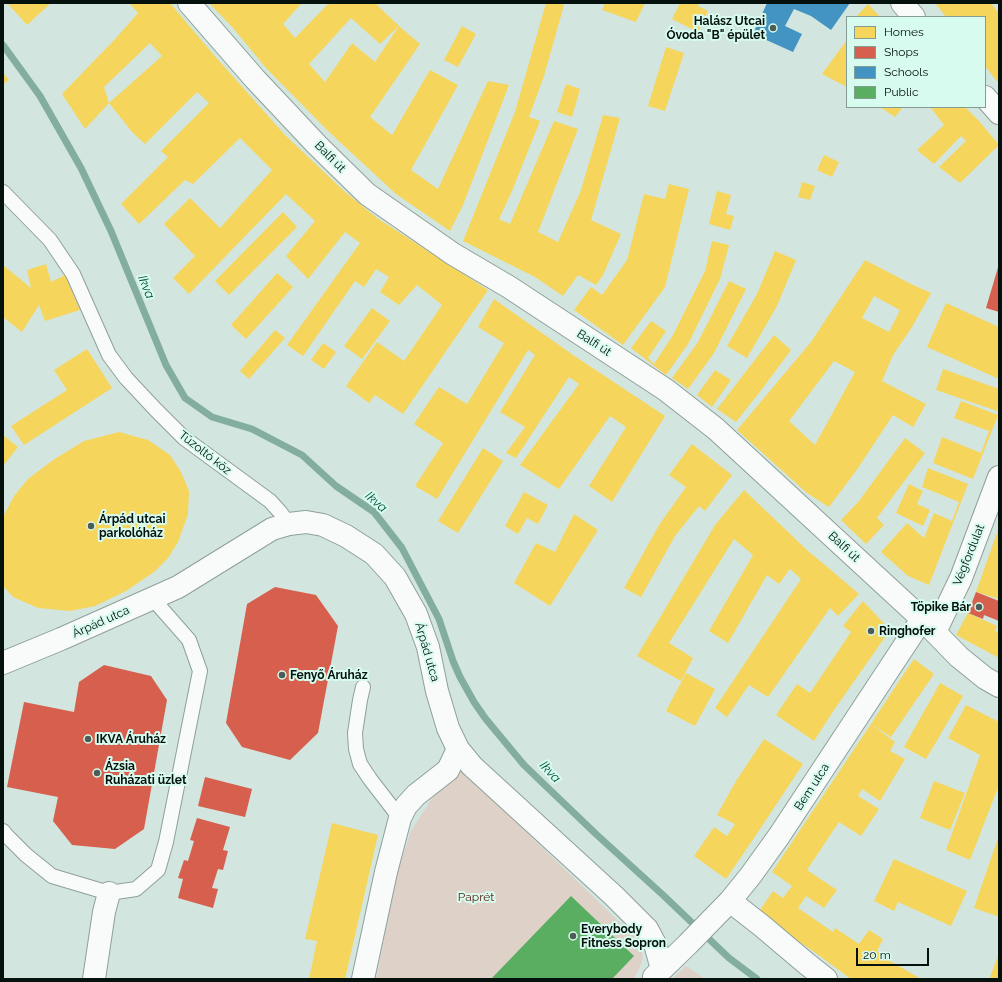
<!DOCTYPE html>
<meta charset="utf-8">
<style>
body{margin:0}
#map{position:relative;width:1002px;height:982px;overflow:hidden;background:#d2e6df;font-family:Raleway,sans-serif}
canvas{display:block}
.frame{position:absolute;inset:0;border:4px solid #05110d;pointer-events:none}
.legend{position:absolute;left:846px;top:16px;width:140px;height:92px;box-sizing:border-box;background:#d7fbee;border:1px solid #839d94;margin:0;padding:5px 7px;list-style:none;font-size:12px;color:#05110d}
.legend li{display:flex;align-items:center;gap:8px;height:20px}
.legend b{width:20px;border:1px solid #839d94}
.scale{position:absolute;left:856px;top:948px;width:73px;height:18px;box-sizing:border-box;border:2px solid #05110d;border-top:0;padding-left:5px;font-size:12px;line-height:14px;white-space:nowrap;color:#05110d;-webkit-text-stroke:3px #d7fbee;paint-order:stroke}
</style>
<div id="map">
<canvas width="1002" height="982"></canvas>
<div class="frame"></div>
<ul class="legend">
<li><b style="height:11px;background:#f6d55c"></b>Homes</li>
<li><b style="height:11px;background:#d6604d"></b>Shops</li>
<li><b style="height:11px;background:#4393c3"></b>Schools</li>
<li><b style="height:11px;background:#5aae61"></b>Public</li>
</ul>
<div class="scale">20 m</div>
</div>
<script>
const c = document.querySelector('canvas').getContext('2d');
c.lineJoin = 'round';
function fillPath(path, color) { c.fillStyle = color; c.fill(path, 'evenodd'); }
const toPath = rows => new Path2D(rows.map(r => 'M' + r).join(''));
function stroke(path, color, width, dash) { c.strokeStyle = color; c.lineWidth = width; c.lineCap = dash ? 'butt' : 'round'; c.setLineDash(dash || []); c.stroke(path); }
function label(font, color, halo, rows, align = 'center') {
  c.font = font + ' Raleway,sans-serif'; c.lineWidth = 4; c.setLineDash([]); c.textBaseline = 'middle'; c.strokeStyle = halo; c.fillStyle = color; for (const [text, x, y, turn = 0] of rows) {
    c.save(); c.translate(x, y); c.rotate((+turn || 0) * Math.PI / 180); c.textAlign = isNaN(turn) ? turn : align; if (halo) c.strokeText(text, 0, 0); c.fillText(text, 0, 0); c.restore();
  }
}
fillPath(toPath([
 [461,769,637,939,641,946,643,958,640,967,634,979,376,979,398,870,411,831,434,795],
 [686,966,705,979,672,979]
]), '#ded2c8');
fillPath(toPath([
 [7,3,51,3,27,25],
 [129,3,170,3,213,54,285,135,344,191,377,218,488,290,403,414,375,395,369,403,346,386,377,342,404,361,442,305,417,285,399,305,380,292,389,277,376,269,364,287,355,281,303,356,287,345,360,243,345,232,308,279,286,256,315,221,286,194,189,294,173,278,195,256,164,224,190,198,220,228,272,170,240,138,193,184,185,180,139,224,121,204,168,157,161,151,209,103,197,92,145,144,132,132,109,103,162,56,150,43,104,87,109,103,85,129,62,94,116,38,138,13],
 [209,3,302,3,283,24,295,38,329,3,375,3,399,26,420,44,370,117,392,135,430,70,458,85,411,170,438,189,488,81,509,85,463,205,450,231,396,194,328,131,266,68,233,28],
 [351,18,380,44,399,26,375,62,352,43,325,82,309,64],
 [546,3,558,3,564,5,544,76,529,117,540,121,512,191,499,219,510,224,554,121,578,129,538,232,558,242,581,190,603,115,620,118,591,220,621,234,603,275,596,285,578,275,563,296,535,277,463,241,515,112],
 [605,3,645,3,636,22,602,10],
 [680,3,699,3,698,6,708,11,698,32,672,19],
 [935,3,991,3,997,11,999,9,999,84,985,66,985,17,946,17],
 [868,4,880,17,856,17],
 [462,26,476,34,458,67,444,60],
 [847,40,847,87,822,74],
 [666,47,684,53,665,111,648,106],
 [3,73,9,80,3,84],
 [566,84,580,89,572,117,557,112],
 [880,107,903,107,895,117],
 [930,107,965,107,979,121,999,145,960,183,939,167,966,141,961,136,934,164,917,150,944,125],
 [824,155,839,162,832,177,817,170],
 [802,182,815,186,810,200,798,197],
 [669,184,689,189,665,287,623,345,574,310,591,287,602,295,627,260,644,194,665,199],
 [717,191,731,195,726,214,734,216,730,230,709,224],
 [283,212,297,227,229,295,215,281],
 [712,241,729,245,720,279,688,344,666,375,631,348,651,321,666,331,648,358,654,364,673,335,705,271],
 [775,251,796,260,777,306,747,358,727,346,757,294],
 [865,260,911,284,931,293,912,327,893,355,882,381,926,404,913,427,893,415,856,471,829,507,807,493,737,430,811,342],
 [874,296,900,310,889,332,862,318],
 [834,361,855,372,815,445,789,421],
 [46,264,51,282,65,275,80,310,45,321,39,305,22,332,3,317,3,265,31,288,27,270],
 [277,273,293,287,246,339,231,325],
 [729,281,746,289,714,353,688,389,672,378,698,342],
 [494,299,573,355,665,416,612,502,589,486,626,427,610,416,559,489,520,465,579,384,569,377,516,458,506,453,525,427,500,412,535,355,528,350,437,499,415,486,443,443,414,424,439,387,467,404,504,343,478,327],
 [946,303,999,327,999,379,927,347],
 [372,308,390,321,362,359,344,346],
 [275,330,285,338,249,379,240,371],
 [774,335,791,350,759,393,736,422,717,409],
 [323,343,336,352,324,369,311,360],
 [87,349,112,388,24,445,11,426,67,390,54,370],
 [943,369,999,389,999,406,997,411,936,390],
 [715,370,731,380,712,407,697,395],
 [961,401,998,415,973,479,933,463,942,437,981,453,989,431,954,418],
 [119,432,148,440,170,455,181,472,189,491,188,514,178,542,168,558,154,572,126,591,95,606,70,611,38,608,13,597,3,586,3,517,14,496,28,479,53,460,84,441],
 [3,435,18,447,3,466],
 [905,438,925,453,877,518,884,525,866,544,841,520,859,501],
 [692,444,732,475,705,511,699,506,675,536,641,597,624,588,659,525,686,487,669,475],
 [483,448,503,461,458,533,438,521],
 [928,468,968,484,929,585,908,576,881,552,907,523,924,538,934,513,952,521,959,502,922,487],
 [909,484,923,491,917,504,930,510,923,526,896,513],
 [744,490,808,551,831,570,859,594,838,616,830,608,768,697,749,685,727,717,715,708,801,579,790,569,779,584,767,575,728,643,709,631,753,555,734,539,669,643,693,658,681,681,637,656,715,525],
 [524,492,548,505,538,524,527,518,518,534,505,526],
 [574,514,598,530,550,606,514,583,536,543,555,552],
 [999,527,999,599,976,592],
 [863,601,890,630,834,710,814,741,776,715,797,684,810,693,851,632,843,626],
 [968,613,997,626,995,631,999,633,999,658,956,635],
 [914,659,934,674,891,737,871,724,901,678],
 [686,673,715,689,695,726,666,711],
 [940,683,963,696,926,759,904,747],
 [966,705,999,722,999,785,970,860,946,850,980,755,948,738],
 [871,724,895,742,890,751,905,759,880,801,862,789,858,796,879,809,861,836,839,822,807,870,837,890,824,908,806,896,798,908,833,932,835,928,859,944,869,930,883,939,877,951,890,961,921,979,851,979,817,954,758,913,773,891,783,898,792,886,772,872],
 [764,739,803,764,754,838,726,879,694,856,714,827,727,836,735,824,717,815,736,781],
 [934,781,965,793,950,830,920,818],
 [332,823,378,835,345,979,309,979,317,941,305,939],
 [999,835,999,917,974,908],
 [894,859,967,891,951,926,898,902,894,911,874,901],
 [999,953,999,979,995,979,990,977]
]), '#f6d55c');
fillPath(toPath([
 [999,264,999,312,986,308],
 [275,587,316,595,338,626,318,733,290,760,242,747,226,723,247,604],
 [976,592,999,601,999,621,984,615,983,619,968,613],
 [104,665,151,676,167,700,144,829,115,849,72,845,53,821,58,797,7,787,24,702,74,712,79,682],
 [205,777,252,789,245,817,198,806],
 [197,818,230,827,223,850,228,851,223,870,218,869,212,888,218,889,213,908,178,898,183,879,178,878,184,860,188,861,194,841,190,840]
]), '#d6604d');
fillPath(toPath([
 [767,3,850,3,831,30,811,16,794,9,785,26,802,34,793,52,753,34]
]), '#4393c3');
fillPath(toPath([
 [571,896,634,956,612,979,491,979]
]), '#5aae61');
stroke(toPath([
 [3,45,40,96,81,168,111,231,166,365,185,398,212,417,252,429,302,455,336,486,374,512,402,548,439,619,453,661,460,677,474,702,485,718,524,765,550,790,597,835,663,895,729,958,757,979]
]), '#82ad9f', 7);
const service = toPath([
 [3,192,50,240,73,274,109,355,126,378,156,410,184,438,270,501,280,512,289,524],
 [363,687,360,700,355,733,356,749,360,764,370,779,400,818],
 [3,831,6,835,26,855,52,876,109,893,136,889,158,870,166,842,200,671,189,640,153,599]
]);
const pedestrian = toPath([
 [94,979,104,912,109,893]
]);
const minor = toPath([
 [189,3,255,79,317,145,367,194,453,254,509,287,666,390,716,429,922,619,959,657,985,678,999,686],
 [902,3,914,17],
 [985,97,999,113],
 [935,632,961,578,999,477],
 [3,663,61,639,178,587,272,529,289,524,306,522,323,525,346,536,374,554,395,577,416,614,428,647,437,691,448,728,458,749,472,766,614,896,647,929,655,944,662,969],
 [730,901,762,926,807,964,826,979],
 [654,977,688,944,730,901,751,875,779,836,922,619],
 [363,979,386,872,400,818,406,806,416,795,448,770,458,749]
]);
stroke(service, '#8f9f9a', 16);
stroke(pedestrian, '#8f9f9a', 24);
stroke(minor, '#8f9f9a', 24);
stroke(service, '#f8fbfa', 14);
stroke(pedestrian, '#f8fbfa', 22);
stroke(minor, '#f8fbfa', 22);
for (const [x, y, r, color] of [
 [773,28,4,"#4d5c56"],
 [91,526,4,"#4d5c56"],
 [979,607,4,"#4d5c56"],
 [871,631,4,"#4d5c56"],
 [282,675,4,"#4d5c56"],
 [88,739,4,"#4d5c56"],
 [97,773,4,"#4d5c56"],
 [573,936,4,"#4d5c56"]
]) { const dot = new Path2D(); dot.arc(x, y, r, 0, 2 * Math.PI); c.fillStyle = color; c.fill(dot); stroke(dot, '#d7fbee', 1.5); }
label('bold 12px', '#05110d', '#d7fbee', [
 ["Halász Utcai",765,21,"right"],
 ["Óvoda \"B\" épület",765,35,"right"],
 ["Árpád utcai",99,519],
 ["parkolóház",99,533],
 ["Töpike Bár",971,607,"right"],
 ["Ringhofer",879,631],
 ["Fenyő Áruház",290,675],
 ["IKVA Áruház",96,739],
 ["Ázsia",105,766],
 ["Ruházati üzlet",105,780],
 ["Everybody",581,929],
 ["Fitness Sopron",581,943]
], 'left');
label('12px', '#05110d', '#d7fbee', [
 ["Balfi út",330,157,45],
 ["Balfi út",594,343,33],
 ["Tűzoltó köz",205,453,38],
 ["Balfi út",844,547,43],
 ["Végfordulat",969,555,-68],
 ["Árpád utca",101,622,-24],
 ["Árpád utca",427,652,74],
 ["Bem utca",812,787,-57]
]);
label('12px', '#5d2112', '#d7fbee', [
 ["Paprét",476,897]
]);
label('italic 13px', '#03503f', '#d7fbee', [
 ["Ikva",146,287,67],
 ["Ikva",376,502,41],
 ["Ikva",550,772,47]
]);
</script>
